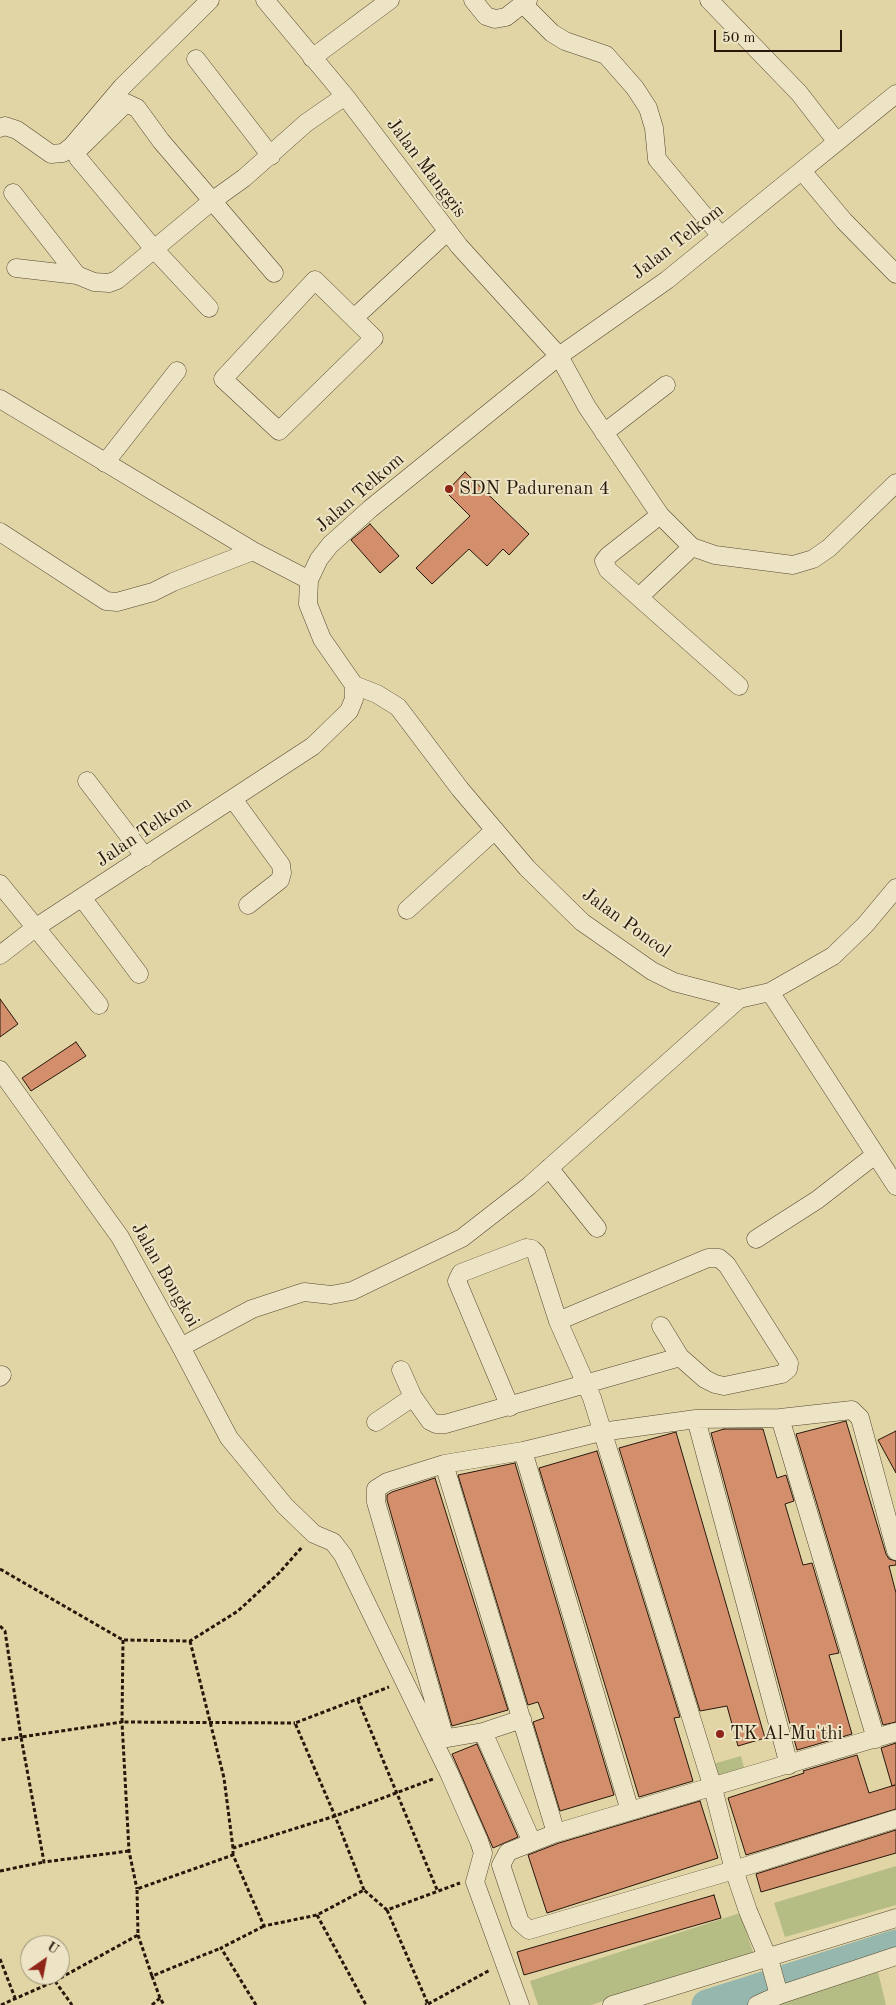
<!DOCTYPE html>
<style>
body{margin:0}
#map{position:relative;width:896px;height:2005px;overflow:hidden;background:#e2d5a5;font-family:"Old Standard TT",serif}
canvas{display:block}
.north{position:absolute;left:20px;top:1935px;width:50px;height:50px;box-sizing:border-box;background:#ece4c4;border:1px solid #9d927a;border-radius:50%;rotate:33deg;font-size:14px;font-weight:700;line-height:20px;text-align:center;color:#27180c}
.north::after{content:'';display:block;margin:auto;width:18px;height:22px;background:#8f2418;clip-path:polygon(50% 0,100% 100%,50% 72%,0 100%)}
.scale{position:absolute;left:714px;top:30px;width:128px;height:22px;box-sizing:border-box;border:2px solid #27180c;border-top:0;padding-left:6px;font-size:15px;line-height:18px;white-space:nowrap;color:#27180c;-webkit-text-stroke:4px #ece4c4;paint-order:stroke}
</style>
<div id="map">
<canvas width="896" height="2005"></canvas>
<div class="north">U</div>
<div class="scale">50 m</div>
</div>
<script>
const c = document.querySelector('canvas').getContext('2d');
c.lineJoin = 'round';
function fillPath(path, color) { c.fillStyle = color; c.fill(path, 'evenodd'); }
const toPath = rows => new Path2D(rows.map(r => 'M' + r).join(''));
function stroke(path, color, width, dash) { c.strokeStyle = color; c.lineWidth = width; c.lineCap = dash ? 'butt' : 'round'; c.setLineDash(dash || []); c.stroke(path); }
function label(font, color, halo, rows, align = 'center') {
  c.font = font + ' "Old Standard TT",serif'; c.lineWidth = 4; c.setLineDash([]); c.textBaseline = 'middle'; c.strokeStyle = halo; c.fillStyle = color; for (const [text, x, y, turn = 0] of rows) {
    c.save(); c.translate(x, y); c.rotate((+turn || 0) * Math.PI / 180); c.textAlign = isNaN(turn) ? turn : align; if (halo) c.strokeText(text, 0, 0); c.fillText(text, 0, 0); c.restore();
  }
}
fillPath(toPath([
 [741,1756,746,1775,719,1782,713,1764],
 [896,1866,896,1905,785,1937,774,1903],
 [740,1913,753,1952,591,2005,538,2005,530,1981],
 [878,1972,886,2005,770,2005]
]), '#b5bd85');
stroke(toPath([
 [707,2005,896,1945]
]), '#96b7ae', 31);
const building = toPath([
 [465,472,529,534,509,555,503,549,487,566,469,549,432,584,416,568,470,516,446,492,465,472],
 [370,524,399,556,380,573,351,540,370,524],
 [0,999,18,1024,0,1037,0,999],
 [76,1042,86,1056,31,1091,22,1078,76,1042],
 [846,1421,886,1554,889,1559,896,1561,896,1565,889,1566,896,1593,896,1722,883,1725,796,1434,846,1421],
 [724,1429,763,1429,777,1478,786,1475,794,1501,785,1504,803,1565,812,1563,839,1653,829,1655,852,1734,797,1750,711,1433,724,1429],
 [896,1431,896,1473,878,1440,896,1431],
 [676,1432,765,1738,738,1746,727,1706,700,1711,619,1448,676,1432],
 [597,1451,680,1717,674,1718,693,1781,639,1797,539,1468,597,1451],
 [515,1463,614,1795,560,1811,533,1722,544,1718,538,1702,528,1705,458,1475,515,1463],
 [435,1478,508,1710,452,1726,387,1500,387,1495,392,1492,435,1478],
 [896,1743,896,1809,746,1855,728,1798,804,1773,803,1771,857,1755,869,1793,895,1785,892,1786,881,1748,896,1743],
 [477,1744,518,1837,493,1848,452,1754,477,1744],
 [700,1801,718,1858,547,1913,528,1855,559,1843,700,1801],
 [896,1830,896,1853,761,1892,756,1874,896,1830],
 [714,1895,721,1918,524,1975,517,1952,714,1895]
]);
fillPath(building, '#d38e6c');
stroke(building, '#27180c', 1);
const minor = toPath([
 [265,0,345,96,459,246,559,356,587,407,660,515,692,547,715,555,793,565,813,559,829,548,896,483],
 [473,0,486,16,495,19,506,17,528,0],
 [709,0,799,93,837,142],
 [523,4,552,33,565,41,606,55,635,88,648,108,654,128,657,159,721,236],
 [312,58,390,0],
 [196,59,271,156],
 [0,128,5,126,17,130,51,154,63,153,72,146,122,87,210,0],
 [802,171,844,221,896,274],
 [13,193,77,275,94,282,109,283,117,280,212,201,244,178,306,123,345,96],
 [16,268,77,275],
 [315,280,374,338,279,431,223,379,315,280],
 [209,308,154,249,78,158,77,151,79,149,126,103,137,108,161,141,274,273],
 [354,318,448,231],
 [0,399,253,551,309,580],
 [604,433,666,385],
 [105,463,177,371],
 [660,515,608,556,604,561,608,570,739,686],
 [0,532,106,601,117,602,153,592,173,582,253,551],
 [639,597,692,547],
 [354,685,377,694,398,707,460,789,527,868,582,922,652,971,674,982,739,999,770,992,833,956,865,925,896,888],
 [87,781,145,857],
 [233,799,281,865,282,873,280,880,248,905],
 [0,884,99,1005],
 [83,899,139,974],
 [407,910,495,830],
 [0,955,35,928,313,746,349,711,354,699,354,685,322,639,308,604,309,580,319,559,330,545,370,509,559,356,667,280,896,94],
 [770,992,896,1186],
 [0,1070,120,1237,181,1347,229,1438,285,1506,314,1534,333,1542,343,1555,449,1773,479,1841,483,1853,475,1882,520,2005],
 [549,1168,597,1228],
 [756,1239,817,1200,875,1155],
 [558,1321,708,1258,719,1258,727,1265,789,1363,788,1369,782,1374,724,1386,715,1384,705,1379,680,1357,661,1326],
 [181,1347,252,1309,304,1292,331,1295,352,1291,462,1238,529,1186,739,999],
 [401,1370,413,1397,430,1421,436,1424,445,1424,680,1357],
 [0,1377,2,1375],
 [510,1407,457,1281,461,1273,526,1248,532,1249,536,1253,558,1321,592,1398,713,1788,734,1870,748,1911,771,1966,779,1995],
 [780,1418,876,1739],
 [696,1419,789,1765],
 [376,1422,413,1397],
 [523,1451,630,1811],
 [444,1464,556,1833],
 [522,1719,483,1732,448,1738,443,1732,376,1502,376,1489,387,1482,444,1464,523,1451,601,1432,696,1419,780,1418,852,1410,860,1418,896,1551],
 [483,1732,532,1842],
 [896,1732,556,1833,508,1852,501,1865,520,1922,529,1930,734,1870,896,1819],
 [612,2005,635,1998],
 [634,2005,635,1998,896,1918],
 [757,2005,779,1995,896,1956]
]);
stroke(minor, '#564732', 19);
stroke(toPath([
 [0,1569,123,1640,190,1641,238,1611,279,1573,303,1546],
 [0,1626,5,1631,21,1737,0,1740],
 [123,1640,122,1722,295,1723],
 [190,1641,224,1778,233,1848],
 [358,1700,438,1892],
 [129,1851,44,1862,21,1737,122,1722,129,1851,137,1889],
 [233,1855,233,1848,335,1816,433,1779],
 [0,1871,44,1862],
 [364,1890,335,1816,295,1723,389,1687],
 [387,1910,428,2004,425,2005],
 [317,1915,366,2005],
 [138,1935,152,1976],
 [0,1959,15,1998],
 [55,1981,72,2005],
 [160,1998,152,1976,221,1948],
 [428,2004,490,1970],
 [1,2005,55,1981,138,1935,137,1889,233,1855,264,1926,317,1915,364,1890,387,1910,460,1883],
 [152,2005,160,1998,164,2005],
 [256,2005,221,1948,264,1926]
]), '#27180c', 3, [4, 2.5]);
stroke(minor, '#ece4c4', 18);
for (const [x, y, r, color] of [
 [449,489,5,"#8f2418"],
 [720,1734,5,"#8f2418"]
]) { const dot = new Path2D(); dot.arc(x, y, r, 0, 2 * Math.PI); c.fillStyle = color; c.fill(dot); stroke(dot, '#ece4c4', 2); }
label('19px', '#27180c', '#ece4c4', [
 ["Jalan Manggis",426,168,53],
 ["Jalan Telkom",678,242,-38],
 ["Jalan Telkom",360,493,-41],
 ["Jalan Telkom",144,832,-34],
 ["Jalan Poncol",626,923,36],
 ["Jalan Bongkoi",165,1275,60]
]);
label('19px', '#27180c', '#ece4c4', [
 ["SDN Padurenan 4",459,489],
 ["TK Al-Mu'thi",730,1734]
], 'left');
</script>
